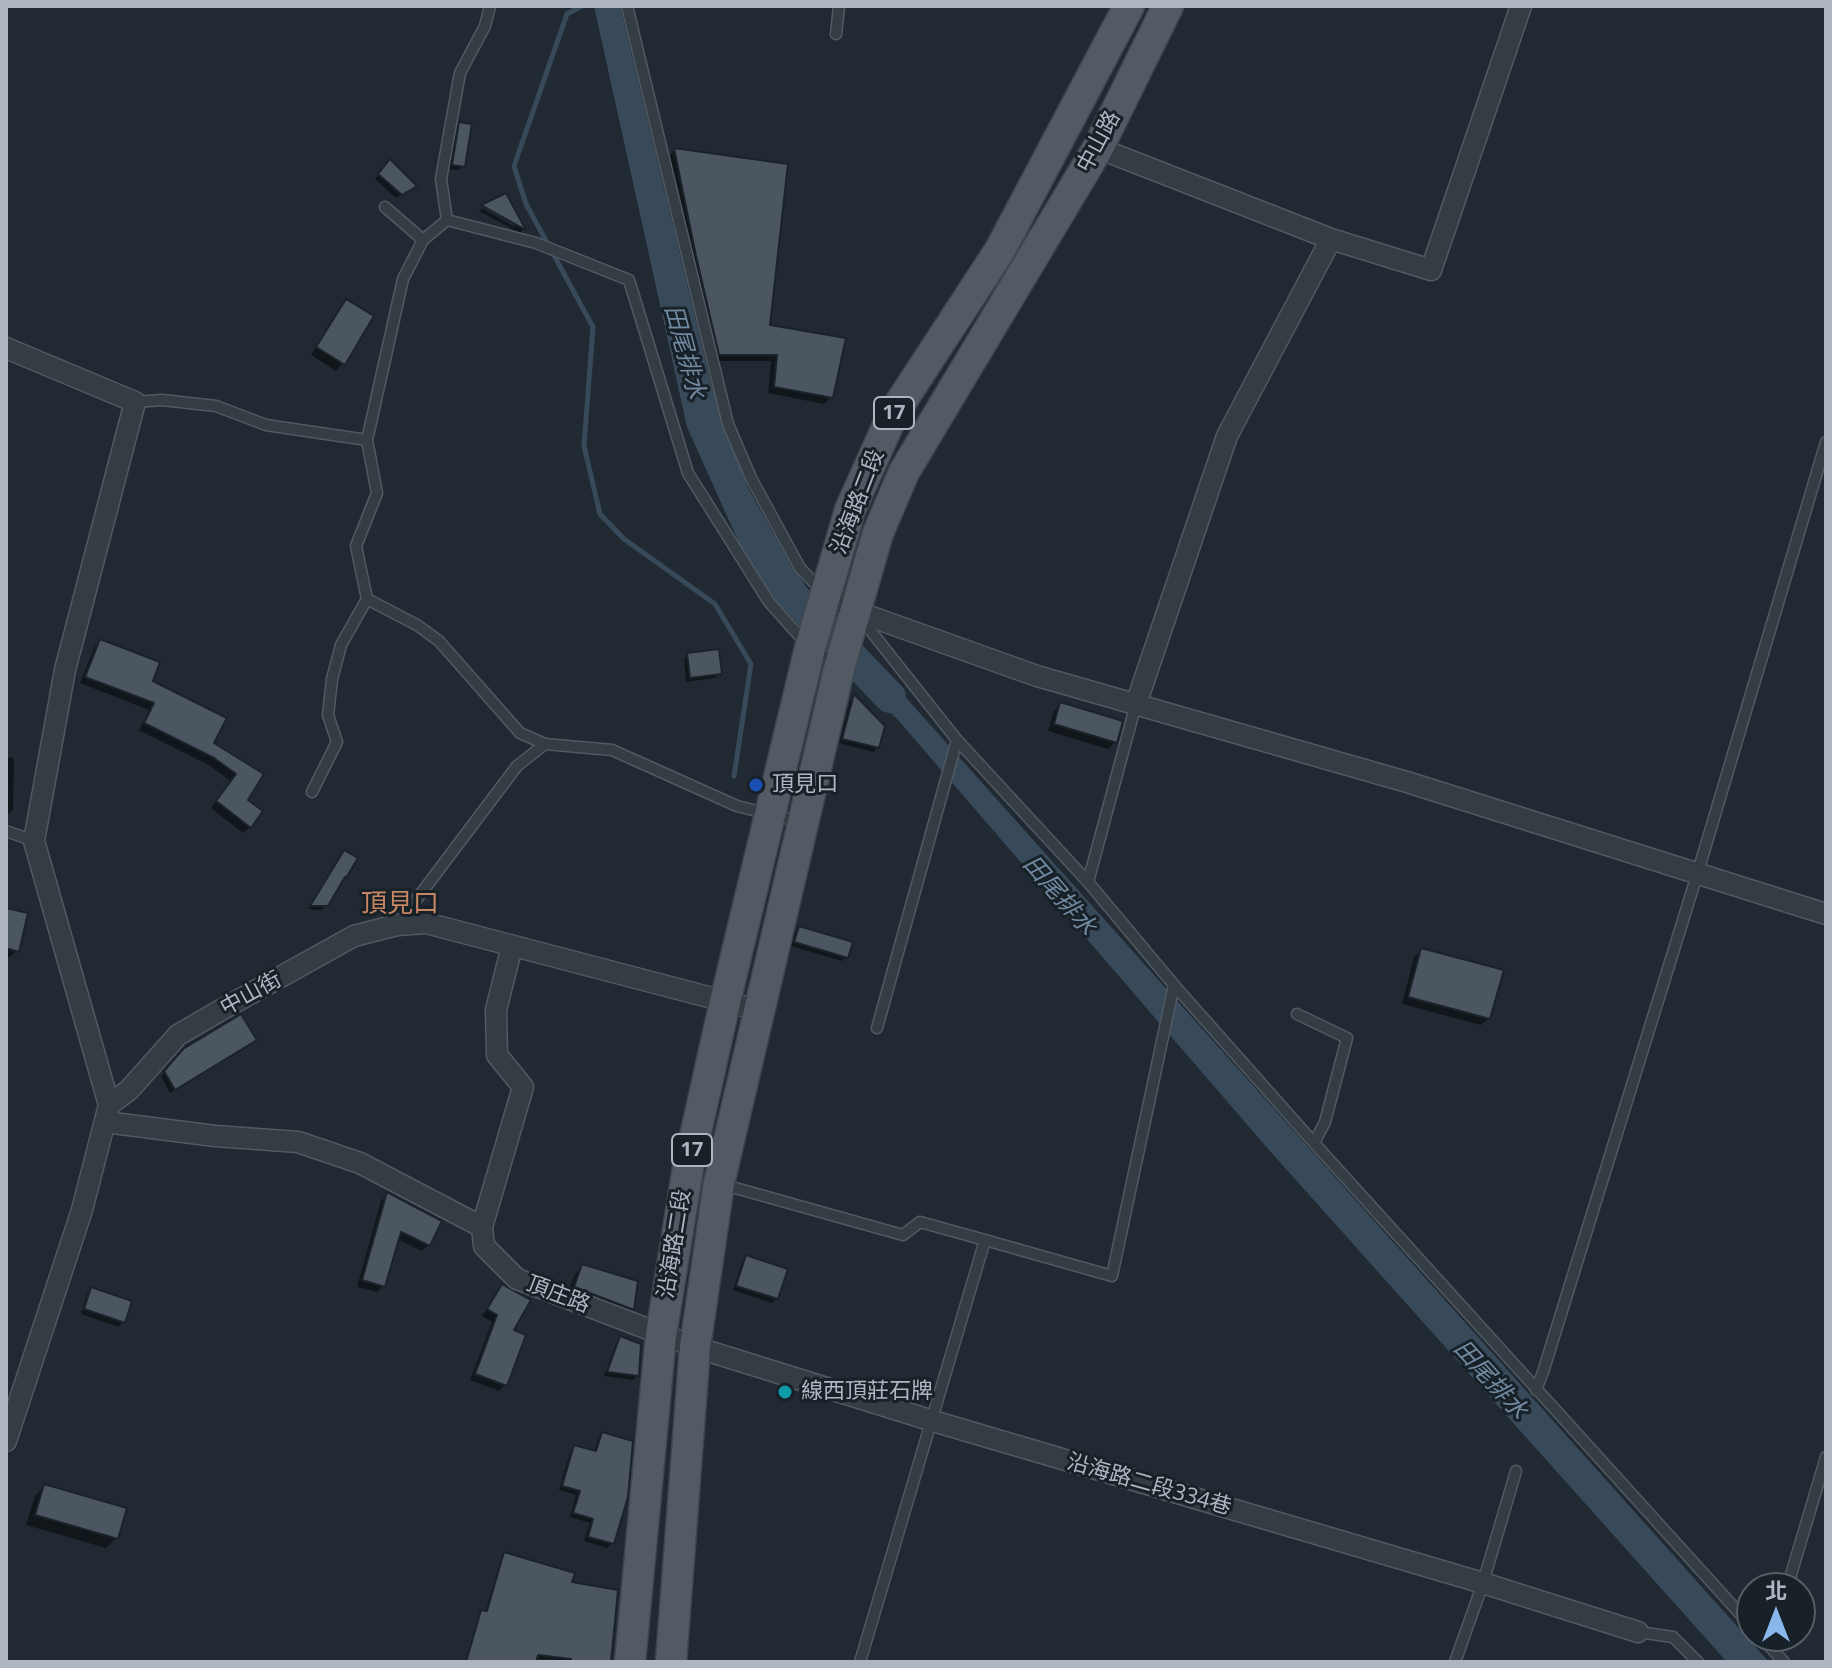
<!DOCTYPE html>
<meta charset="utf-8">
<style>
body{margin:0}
#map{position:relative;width:1832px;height:1668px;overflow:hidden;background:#212a33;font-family:"Open Sans","Noto Sans TC",sans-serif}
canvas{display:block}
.frame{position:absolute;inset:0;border:8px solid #aeb7c1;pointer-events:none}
.north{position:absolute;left:1736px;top:1572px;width:80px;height:80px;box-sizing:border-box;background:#192128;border:2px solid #555d65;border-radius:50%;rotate:0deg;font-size:22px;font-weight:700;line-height:32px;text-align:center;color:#aeb7c1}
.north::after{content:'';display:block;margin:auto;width:28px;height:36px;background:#88b7eb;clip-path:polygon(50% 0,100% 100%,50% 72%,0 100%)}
</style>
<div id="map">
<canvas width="1832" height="1668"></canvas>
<div class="frame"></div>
<div class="north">北</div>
</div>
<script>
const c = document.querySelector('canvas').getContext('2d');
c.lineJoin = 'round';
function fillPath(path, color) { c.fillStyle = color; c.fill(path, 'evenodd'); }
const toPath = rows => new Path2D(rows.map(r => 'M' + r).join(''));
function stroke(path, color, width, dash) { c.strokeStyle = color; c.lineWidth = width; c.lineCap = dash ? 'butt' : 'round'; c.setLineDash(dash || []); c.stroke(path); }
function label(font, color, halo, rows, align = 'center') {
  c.font = font + ' "Open Sans","Noto Sans TC",sans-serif'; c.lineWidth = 6; c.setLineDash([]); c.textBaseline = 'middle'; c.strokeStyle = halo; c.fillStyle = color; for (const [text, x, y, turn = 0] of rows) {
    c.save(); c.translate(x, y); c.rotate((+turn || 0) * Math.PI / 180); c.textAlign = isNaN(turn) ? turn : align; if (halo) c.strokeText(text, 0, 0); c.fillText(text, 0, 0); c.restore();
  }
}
fillPath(toPath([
 [594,6,620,6,711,383,747,486,792,567,805,585,797,616,767,589,745,556,687,427],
 [866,653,1010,814,1769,1662,1727,1662,1269,1150,898,720,858,680]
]), '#38495a');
fillPath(toPath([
 [460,124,463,166,458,170,448,169,456,129],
 [675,150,768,327,831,397,824,404,768,393,771,361,713,361,690,263,669,157],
 [390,162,414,186,396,198,375,179],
 [506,196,523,230,520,233,479,211,482,208,515,227],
 [346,302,343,363,336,371,311,355,339,309],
 [100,641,151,682,212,744,261,774,245,801,250,827,243,833,211,808,231,781,207,764,139,730,149,710,80,683,94,648],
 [688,655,720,673,715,678,686,682,684,659],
 [854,697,878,747,873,752,839,743,850,701],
 [1061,704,1115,742,1108,749,1048,731,1054,711],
 [6,757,14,758,13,810,9,814,6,814],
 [344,852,326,905,321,910,308,909],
 [6,910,17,950,10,957,6,957],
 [799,928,846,957,842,961,791,946,795,932],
 [1422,950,1489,1018,1481,1025,1402,1004,1414,957],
 [255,1040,170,1093,161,1076,179,1056],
 [388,1194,428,1245,422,1251,397,1239,383,1286,377,1292,357,1287,381,1201],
 [746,1258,777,1298,772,1303,733,1290,742,1262],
 [582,1267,633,1309,626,1316,568,1294,575,1274],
 [502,1286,511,1331,505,1384,499,1391,470,1380,492,1322,482,1316],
 [92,1289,123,1322,118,1327,81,1314,87,1294],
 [621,1339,637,1376,633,1380,604,1376,616,1343],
 [602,1434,612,1543,607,1548,584,1541,590,1523,570,1517,576,1495,559,1490,570,1452,575,1448,594,1453,598,1439],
 [45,1486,116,1538,106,1548,26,1525,35,1496],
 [505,1554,570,1583,609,1662,535,1659,534,1662,468,1662,482,1614,480,1614,485,1613,501,1559]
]), '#0007');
stroke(toPath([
 [582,6,567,14,514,166,526,204,593,327,584,446,600,514,624,539,715,604,751,664,734,776]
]), '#38495a', 5);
stroke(toPath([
 [770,572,890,697]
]), '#38495a', 32);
const building = toPath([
 [459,122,472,124,465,167,452,165,459,122],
 [674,148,788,164,770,325,846,338,833,398,774,387,777,355,719,355,696,256,674,148],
 [390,159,417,186,402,195,378,174,390,159],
 [506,193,526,230,481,205,506,193],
 [346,299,374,316,345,365,316,347,346,299],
 [100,639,160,662,153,681,227,718,214,743,264,774,248,800,263,811,251,828,216,801,236,774,214,758,144,723,154,703,85,677,100,639],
 [719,649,722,674,690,678,687,653,719,649],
 [854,694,885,726,879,748,842,739,854,694],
 [1060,702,1123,721,1117,743,1054,724,1060,702],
 [344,850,358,858,346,878,345,877,328,906,310,906,344,850],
 [6,908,28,913,19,952,6,948,6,908],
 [799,926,853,942,848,958,794,942,799,926],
 [1421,948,1504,970,1490,1019,1408,997,1421,948],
 [241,1014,257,1040,175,1090,164,1071,183,1049,241,1014],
 [387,1192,442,1221,430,1246,401,1232,385,1287,362,1280,387,1192],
 [746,1255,788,1269,778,1299,736,1286,746,1255],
 [582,1264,638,1281,634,1310,574,1287,582,1264],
 [502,1284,531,1300,514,1330,526,1335,507,1386,475,1374,497,1315,487,1309,502,1284],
 [91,1287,132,1301,125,1323,84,1309,91,1287],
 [620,1336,641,1344,639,1376,607,1372,620,1336],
 [602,1432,633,1441,628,1497,614,1544,588,1537,593,1519,573,1513,580,1491,562,1486,574,1445,596,1451,602,1432],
 [44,1484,127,1508,118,1539,35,1515,44,1484],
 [504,1552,575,1573,572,1582,618,1590,611,1662,571,1662,571,1659,538,1655,536,1662,466,1662,481,1610,487,1611,504,1552]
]);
fillPath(building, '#4c5661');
stroke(building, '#1b232a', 2);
const lane = toPath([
 [627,6,728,424,751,478,800,568,821,590],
 [836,34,839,6],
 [447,220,441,179,460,73,485,26,490,6],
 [423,240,447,220,536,243,629,280,688,473,769,602,810,648,838,664],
 [135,402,162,400,216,406,266,425,367,440,403,279,423,240,385,207],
 [367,440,377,493,356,546,367,599,417,625,439,641,520,733,545,744,612,750,737,806,801,822],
 [859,616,957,740,1088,882,1174,985,1314,1143,1752,1627],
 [312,792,337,742,328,715,332,679,341,645,367,599],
 [6,831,34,841],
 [1088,882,1136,704],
 [398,924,517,766,545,744],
 [1297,1014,1347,1038,1325,1122,1314,1143],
 [877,1028,957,740],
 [721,1184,903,1235,920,1222,985,1240],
 [1536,1390,1543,1372,1697,875,1826,442],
 [1787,1588,1826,1457],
 [1638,1632,1673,1637,1698,1662],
 [1760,1636,1784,1662],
 [860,1662,985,1240,1112,1276,1174,985],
 [1455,1662,1483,1583,1516,1471]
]);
const street = toPath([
 [1098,148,1331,239,1431,270,1521,6],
 [6,348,135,402,65,670,34,841,109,1105],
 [825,594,855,611,1037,676,1407,782,1826,914],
 [1136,704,1227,436,1331,239],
 [512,946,496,1010,497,1055,523,1087,482,1227,484,1246,517,1279,695,1347,933,1421,1483,1583,1638,1632],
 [105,1122,215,1136,298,1142,360,1163,482,1227],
 [6,1441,82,1210,109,1105,129,1090,178,1035,221,1010,354,936,397,925,426,923,758,1010]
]);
const primary = toPath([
 [630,1662,661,1335,688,1168,725,1002,810,648,850,510,893,414,1000,250,1129,6],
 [671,1662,695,1347,719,1183,840,665,878,533,904,472,1098,148,1168,6]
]);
stroke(lane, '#515a62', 13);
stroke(street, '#515a62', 23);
stroke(primary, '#3d454d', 33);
stroke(lane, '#343c44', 10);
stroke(street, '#343c44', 20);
stroke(primary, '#525b64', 30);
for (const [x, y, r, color] of [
 [756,785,8,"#1a4fb4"],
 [785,1392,8,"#0f9aa8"]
]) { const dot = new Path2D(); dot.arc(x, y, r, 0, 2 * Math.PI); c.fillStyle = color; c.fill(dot); stroke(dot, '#192128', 3); }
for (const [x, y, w] of [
 [894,413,40],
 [692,1150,40]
]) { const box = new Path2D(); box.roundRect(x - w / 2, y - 16, w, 32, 6); c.fillStyle = '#192128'; c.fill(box); stroke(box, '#aeb7c1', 2); }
label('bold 20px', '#aeb7c1', null, [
 ["17",894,413],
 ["17",692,1150]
]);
label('22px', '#aeb7c1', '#192128', [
 ["中山路",1099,142,-62],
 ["沿海路二段",858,502,-69],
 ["中山街",251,994,-29],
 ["沿海路二段",675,1244,-81],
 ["頂庄路",558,1295,21],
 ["沿海路二段334巷",1149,1485,16]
]);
label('22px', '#aeb7c1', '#192128', [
 ["頂見口",772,785],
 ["線西頂莊石牌",801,1392]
], 'left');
label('italic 24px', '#718aa1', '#192128', [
 ["田尾排水",684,352,75],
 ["田尾排水",1059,896,49],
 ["田尾排水",1490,1380,48]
]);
label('26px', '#c68663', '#192128', [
 ["頂見口",400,905]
]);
</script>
